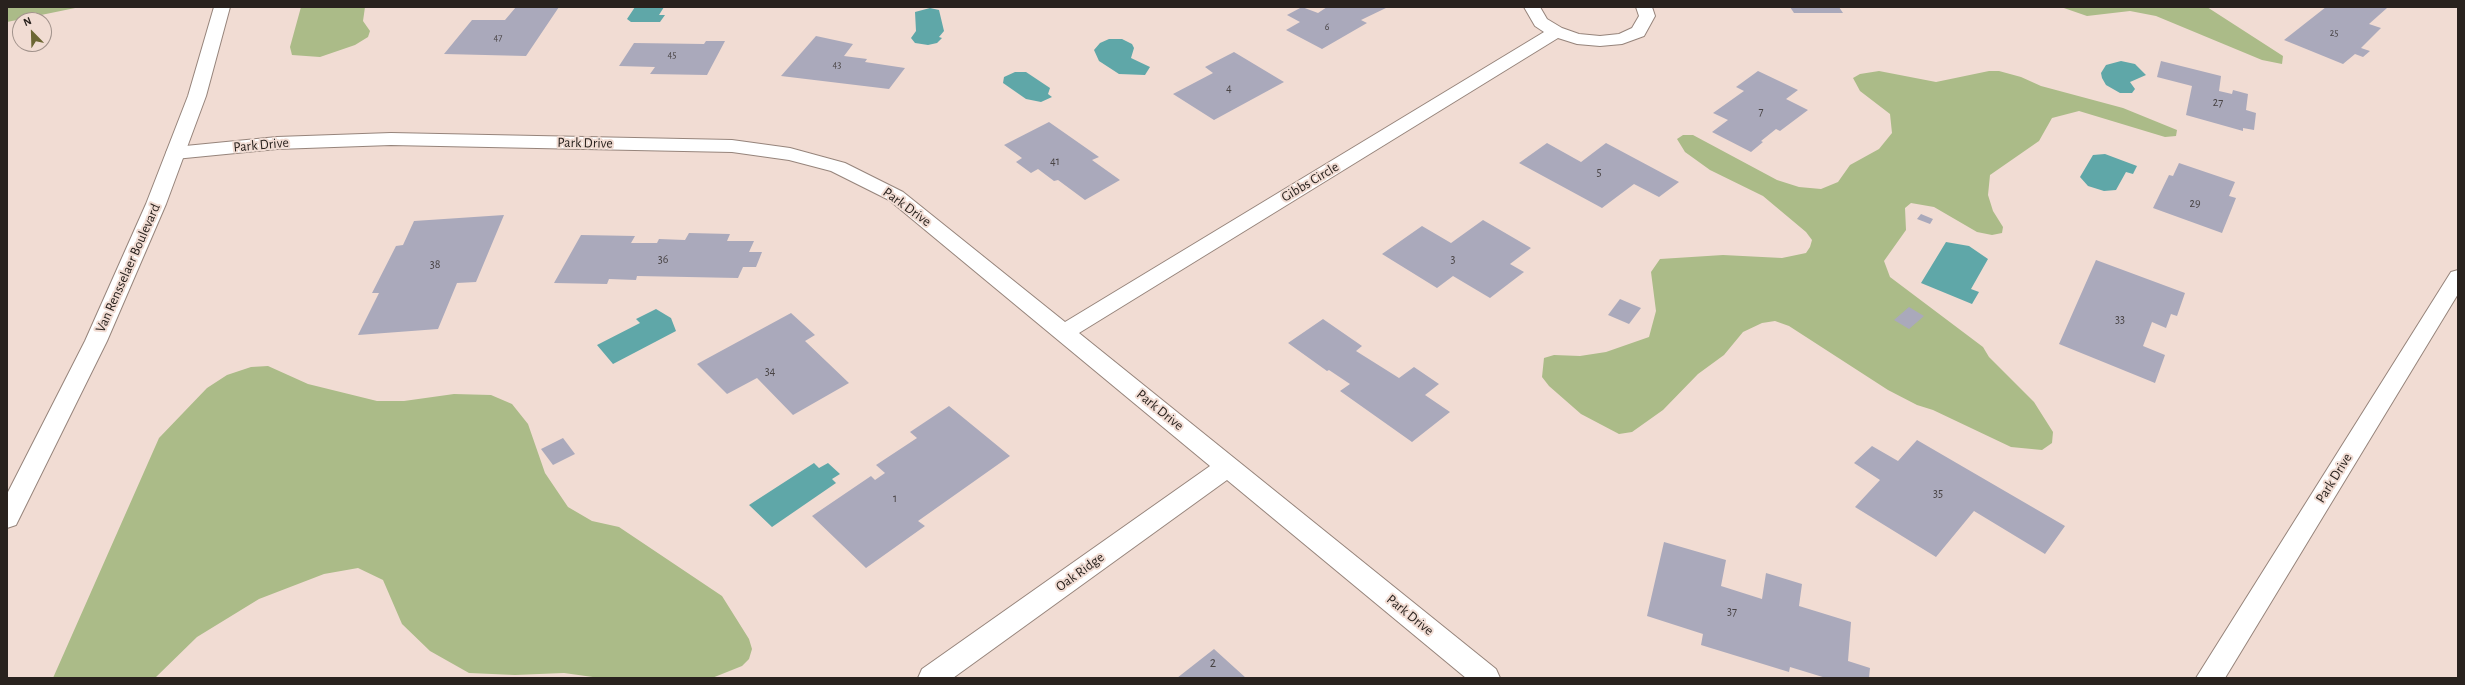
<!DOCTYPE html>
<style>
body{margin:0}
#map{position:relative;width:2465px;height:685px;overflow:hidden;background:#f1dcd3;font-family:"Alegreya Sans",sans-serif}
canvas{display:block}
.frame{position:absolute;inset:0;border:8px solid #29221e;pointer-events:none}
.north{position:absolute;left:12px;top:12px;width:40px;height:40px;box-sizing:border-box;background:#f1dcd3;border:1px solid #a1928b;border-radius:50%;rotate:337deg;font-size:11px;font-weight:700;line-height:16px;text-align:center;color:#29221e}
.north::after{content:'';display:block;margin:auto;width:14px;height:18px;background:#6c6734;clip-path:polygon(50% 0,100% 100%,50% 72%,0 100%)}
</style>
<div id="map">
<canvas width="2465" height="685"></canvas>
<div class="frame"></div>
<div class="north">N</div>
</div>
<script>
const c = document.querySelector('canvas').getContext('2d');
c.lineJoin = 'round';
function fillPath(path, color) { c.fillStyle = color; c.fill(path, 'evenodd'); }
const toPath = rows => new Path2D(rows.map(r => 'M' + r).join(''));
function stroke(path, color, width, dash) { c.strokeStyle = color; c.lineWidth = width; c.lineCap = dash ? 'butt' : 'round'; c.setLineDash(dash || []); c.stroke(path); }
function label(font, color, halo, rows, align = 'center') {
  c.font = font + ' "Alegreya Sans",sans-serif'; c.lineWidth = 4; c.setLineDash([]); c.textBaseline = 'middle'; c.strokeStyle = halo; c.fillStyle = color; for (const [text, x, y, turn = 0] of rows) {
    c.save(); c.translate(x, y); c.rotate((+turn || 0) * Math.PI / 180); c.textAlign = isNaN(turn) ? turn : align; if (halo) c.strokeText(text, 0, 0); c.fillText(text, 0, 0); c.restore();
  }
}
fillPath(toPath([
 [7,7,80,7,7,22],
 [301,7,365,7,363,21,370,31,368,37,355,45,320,57,292,55,290,47],
 [2061,7,2207,7,2283,56,2282,64,2262,60,2156,16,2130,11,2087,16],
 [1879,71,1936,82,1989,71,1999,71,2021,77,2041,86,2123,108,2177,130,2176,136,2165,137,2079,111,2052,118,2039,141,1990,175,1988,195,1993,211,2003,227,2002,233,1992,235,1977,232,1934,207,1911,203,1905,208,1906,230,1884,261,1890,277,1983,347,1989,357,2034,402,2053,432,2052,443,2042,450,2011,447,1933,410,1917,405,1888,390,1789,326,1775,321,1762,323,1743,332,1724,355,1698,374,1663,410,1632,432,1619,434,1581,414,1549,386,1542,377,1544,358,1554,355,1580,356,1606,352,1649,337,1656,311,1651,272,1660,259,1723,255,1782,258,1806,253,1810,247,1812,240,1806,232,1763,196,1710,170,1685,152,1677,139,1683,135,1693,135,1777,180,1799,187,1821,189,1838,182,1850,165,1879,149,1892,133,1890,114,1860,91,1853,78,1860,74],
 [268,366,308,384,377,401,404,401,454,394,491,395,512,404,528,424,545,473,568,507,592,521,619,527,722,596,749,639,752,649,749,659,742,666,712,678,600,678,564,673,515,675,469,673,430,651,402,624,383,580,358,568,324,574,259,599,197,637,155,678,53,678,159,438,207,388,227,375,251,367]
]), '#abbb88');
fillPath(toPath([
 [635,7,664,7,659,15,665,15,660,22,631,22,627,19],
 [930,8,939,10,944,31,939,37,942,38,937,43,928,45,915,43,911,38,916,31,915,12],
 [1109,39,1122,39,1132,44,1134,48,1131,58,1150,67,1145,75,1119,74,1099,61,1094,50,1100,43],
 [2121,61,2135,64,2146,75,2130,82,2135,89,2132,93,2120,93,2106,85,2102,78,2101,73,2106,65],
 [1015,72,1026,72,1050,88,1048,94,1052,97,1041,102,1026,99,1003,83,1004,77],
 [2105,154,2137,166,2133,174,2126,172,2116,190,2104,191,2088,186,2080,177,2093,155],
 [1946,242,1969,246,1988,259,1971,289,1979,292,1972,304,1921,283],
 [656,309,671,318,676,331,613,364,597,345,640,323,636,319],
 [814,463,819,468,828,463,840,474,832,479,836,483,772,527,749,505]
]), '#5fa7a8');
fillPath(toPath([
 [516,7,559,7,526,56,444,54,472,20,505,20],
 [1302,7,1318,13,1327,7,1388,7,1361,20,1367,23,1322,49,1286,30,1300,22,1287,15],
 [1790,7,1839,7,1843,13,1794,13],
 [2326,7,2387,8,2369,24,2381,28,2361,48,2370,51,2363,57,2355,54,2343,64,2284,40],
 [816,36,853,44,844,56,867,59,865,62,905,68,889,89,781,76],
 [706,41,725,41,707,75,650,74,655,67,619,66,634,43,704,44],
 [1234,52,1284,82,1214,120,1173,94,1213,73,1205,67],
 [2161,61,2221,76,2219,91,2232,94,2233,90,2248,94,2246,110,2256,113,2254,130,2243,128,2243,131,2186,115,2192,86,2157,77],
 [1758,71,1798,90,1786,99,1808,110,1780,131,1776,129,1761,141,1763,142,1751,152,1712,132,1728,120,1713,113,1744,91,1736,87],
 [1049,122,1099,157,1092,160,1120,180,1085,200,1058,180,1054,181,1038,169,1031,173,1016,162,1022,158,1004,145],
 [1547,143,1581,162,1606,143,1679,182,1659,197,1634,184,1602,208,1519,163],
 [2179,163,2235,182,2229,196,2236,198,2222,233,2153,208,2169,175,2173,176],
 [1921,214,1933,219,1930,224,1917,219],
 [504,215,476,282,457,283,438,329,358,335,379,293,372,293,396,246,403,245,414,221],
 [1483,220,1531,248,1510,264,1524,272,1490,298,1453,276,1437,288,1382,254,1422,226,1451,243],
 [689,233,730,234,727,241,754,241,749,252,762,252,756,267,743,267,738,278,637,276,636,280,609,279,607,284,554,283,581,235,635,236,631,243,657,243,659,239,685,240],
 [2096,260,2185,293,2177,316,2171,314,2166,328,2152,322,2143,346,2165,355,2155,383,2059,344],
 [1620,299,1641,308,1629,324,1608,315],
 [1909,307,1924,316,1909,329,1894,320],
 [791,313,815,335,805,341,849,383,793,415,757,378,727,394,697,364],
 [1323,319,1362,346,1356,351,1399,378,1414,367,1439,384,1425,395,1450,412,1412,442,1340,391,1350,384,1329,370,1327,371,1288,343],
 [949,406,1010,456,918,521,925,526,866,568,812,516,871,476,875,480,885,473,876,465,917,438,910,432],
 [563,438,575,454,553,465,541,449],
 [1917,440,2065,526,2045,554,1974,511,1936,557,1855,507,1880,480,1854,463,1872,446,1898,461],
 [1664,542,1726,560,1721,586,1762,599,1766,573,1802,584,1799,606,1851,622,1848,661,1870,668,1869,678,1826,678,1790,667,1789,672,1701,645,1703,634,1647,616],
 [1214,649,1246,678,1177,678]
]), '#aaa9bb');
const minor = toPath([
 [1524,7,1540,7,1547,19,1562,28,1579,34,1600,36,1619,34,1632,28,1639,16,1636,7,1652,7,1655,16,1644,36,1622,44,1600,46,1577,44,1558,38,1079,333,1496,669,1500,678,1466,678,1227,480,953,678,918,678,922,669,1210,466,889,200,831,171,789,160,732,152,391,145,277,149,175,159,168,157,166,153,168,149,175,147,277,137,391,133,732,140,790,148,845,163,903,192,1065,322,1544,32,1535,26,1524,7],
 [2458,270,2458,294,2225,678,2196,678,2451,272,2458,270]
]);
const major = toPath([
 [214,7,230,7,206,96,166,204,107,341,16,525,7,528,7,494,85,341,146,204,188,96,214,7]
]);
stroke(minor, '#96847b', 2);
stroke(major, '#96847b', 2);
fillPath(minor, '#fff');
fillPath(major, '#fff');
label('10px', '#494445', null, [
 ["6",1327,27],
 ["25",2334,33],
 ["47",498,38],
 ["45",672,55],
 ["43",837,65]
]);
label('12px', '#494445', null, [
 ["4",1229,88],
 ["27",2218,102],
 ["7",1761,111],
 ["41",1055,161],
 ["5",1599,172],
 ["29",2195,203],
 ["36",663,259],
 ["3",1453,259],
 ["38",435,264],
 ["33",2120,319],
 ["34",770,371],
 ["35",1938,493],
 ["1",895,498],
 ["37",1732,611]
]);
label('14px', '#29221e', '#f1dcd3', [
 ["Park Drive",585,143,1],
 ["Park Drive",261,145,-5],
 ["Gibbs Circle",1310,182,-31],
 ["Park Drive",907,207,36],
 ["Van Rensselaer Boulevard",128,268,-66],
 ["Park Drive",1160,410,39],
 ["Park Drive",2334,478,-58],
 ["Oak Ridge",1080,572,-36],
 ["Park Drive",1410,615,39]
]);
label('14px', '#494445', null, [
 ["2",1213,663]
]);
</script>
